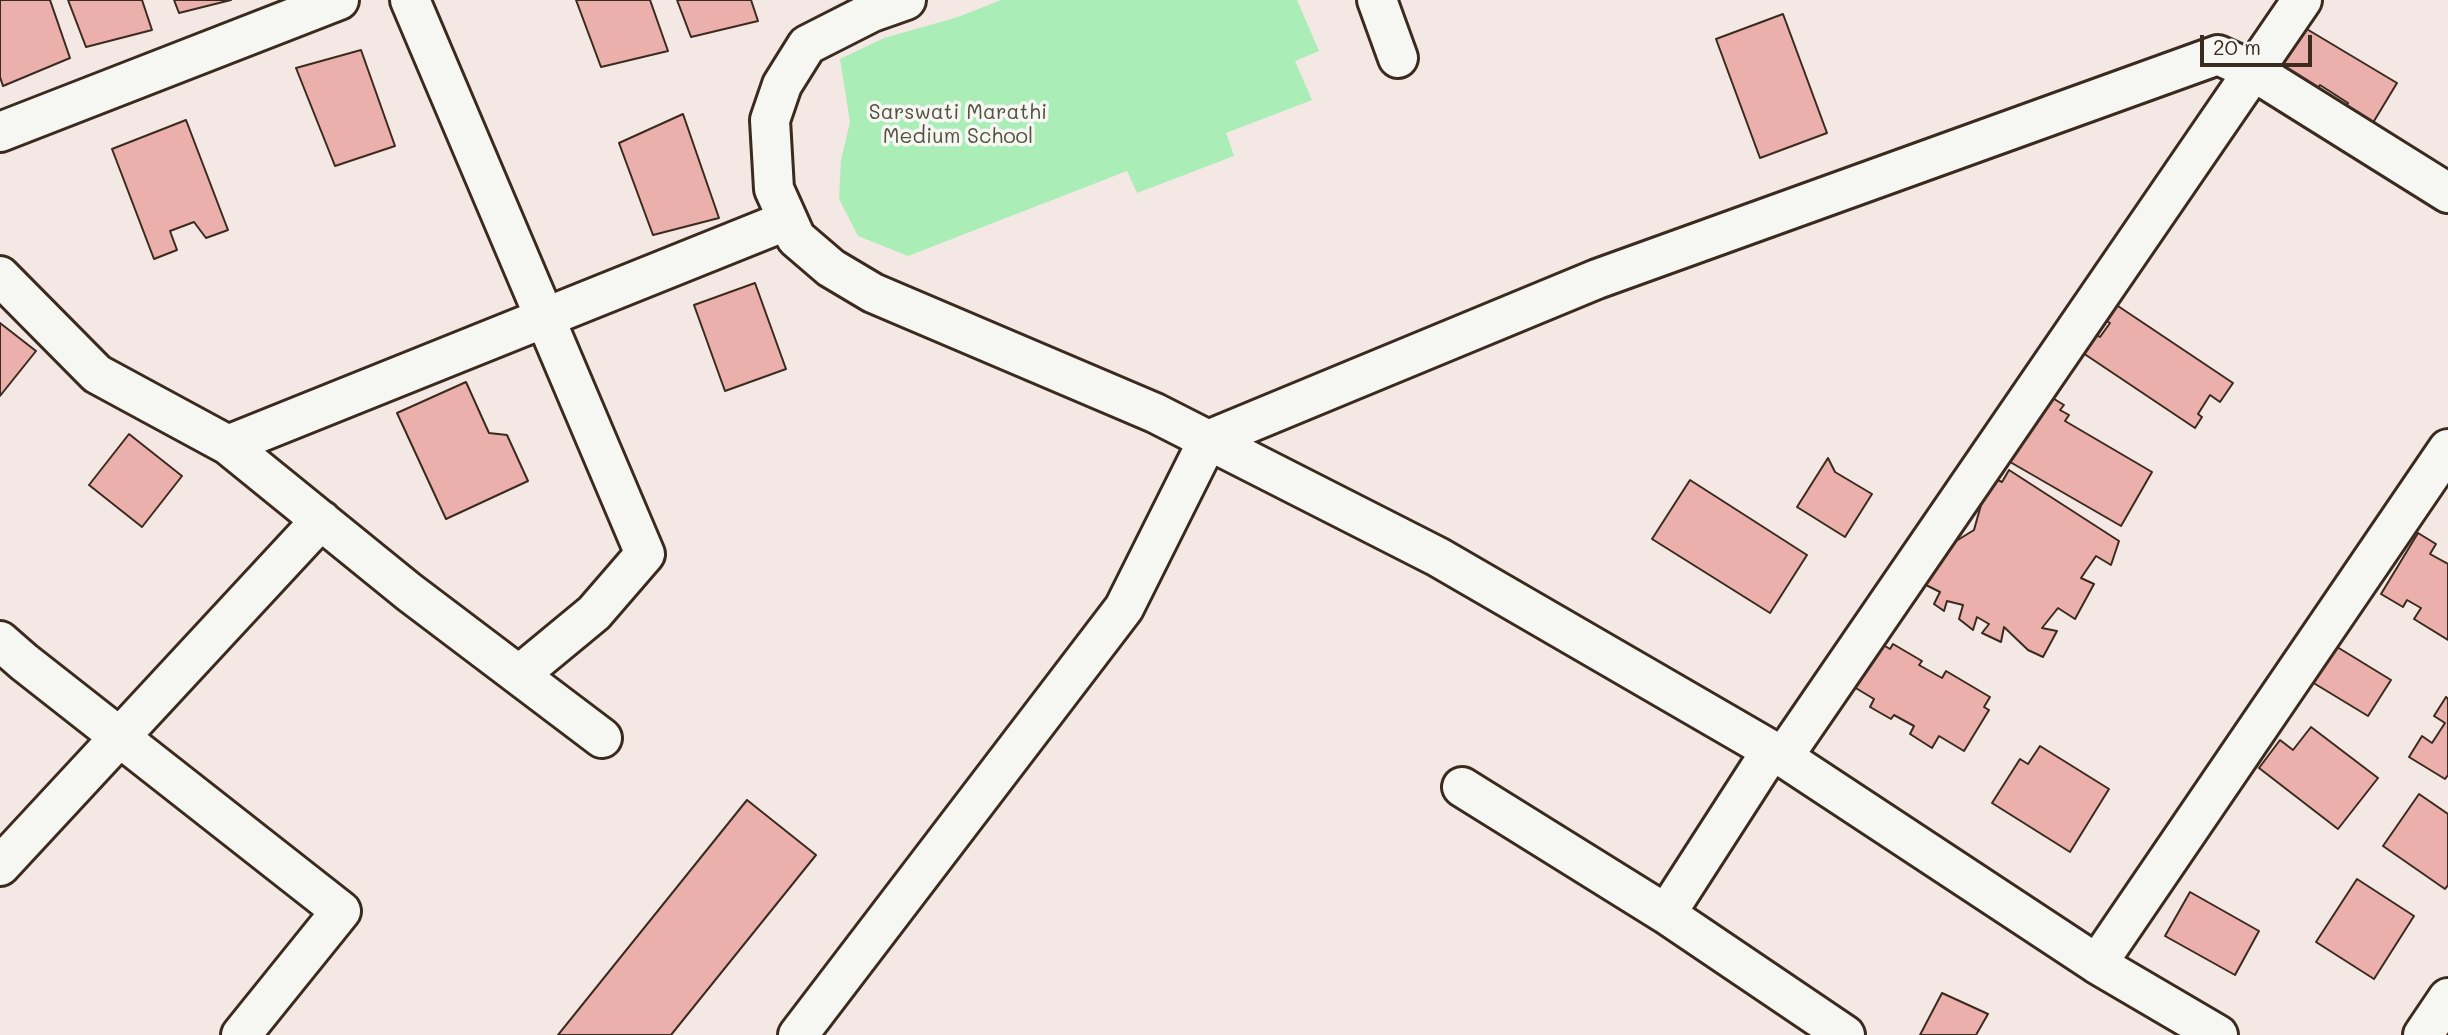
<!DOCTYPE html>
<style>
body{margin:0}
#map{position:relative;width:2448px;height:1035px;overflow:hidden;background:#f4e8e4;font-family:Mali,sans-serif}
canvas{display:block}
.scale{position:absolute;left:2200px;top:35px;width:112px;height:32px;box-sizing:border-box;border:4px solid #3b2a1e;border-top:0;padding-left:9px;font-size:21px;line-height:24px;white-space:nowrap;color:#3b2a1e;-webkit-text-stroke:5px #f6f6f2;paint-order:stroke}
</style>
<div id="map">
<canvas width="2448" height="1035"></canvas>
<div class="scale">20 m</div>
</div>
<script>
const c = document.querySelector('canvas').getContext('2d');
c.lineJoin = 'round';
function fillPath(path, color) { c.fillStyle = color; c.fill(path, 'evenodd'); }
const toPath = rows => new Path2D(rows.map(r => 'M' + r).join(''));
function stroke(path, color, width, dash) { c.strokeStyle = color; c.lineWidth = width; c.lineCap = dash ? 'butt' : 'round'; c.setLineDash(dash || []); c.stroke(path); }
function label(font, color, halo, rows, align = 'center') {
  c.font = font + ' Mali,sans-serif'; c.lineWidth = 7; c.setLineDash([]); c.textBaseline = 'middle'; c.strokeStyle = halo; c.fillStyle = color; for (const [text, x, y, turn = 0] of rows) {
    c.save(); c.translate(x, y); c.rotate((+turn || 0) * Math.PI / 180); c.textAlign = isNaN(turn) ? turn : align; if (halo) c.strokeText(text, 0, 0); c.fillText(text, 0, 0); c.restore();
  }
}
fillPath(toPath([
 [1001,0,1297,0,1319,51,1295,61,1312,100,1226,133,1234,156,1137,193,1127,171,908,256,858,236,839,199,841,160,850,122,840,59,884,38,958,17]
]), '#abedb7');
const building = toPath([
 [0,0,50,0,70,58,3,86,0,77,0,0],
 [68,0,142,0,152,30,86,47,68,0],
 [174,0,231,0,179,13,174,0],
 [576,0,650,0,668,51,601,67,576,0],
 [677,0,751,0,758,21,691,37,677,0],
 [1783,14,1827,133,1760,158,1716,39,1783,14],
 [2295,22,2397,83,2365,136,2338,120,2348,103,2320,85,2313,97,2266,69,2295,22],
 [361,50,395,146,335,166,296,68,361,50],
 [683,114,719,218,653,235,619,143,683,114],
 [186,120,228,230,206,238,194,222,170,231,177,250,154,259,112,149,186,120],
 [755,283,786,369,725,391,694,305,755,283],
 [2112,302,2233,383,2220,402,2210,395,2198,414,2202,417,2195,428,2074,347,2086,328,2100,337,2110,323,2101,318,2112,302],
 [0,323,36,351,0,396,0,323],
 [466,382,489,433,507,435,528,481,446,519,397,413,466,382],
 [2046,394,2064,405,2060,410,2069,415,2065,421,2152,472,2121,526,1998,455,2046,394],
 [129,434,182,476,142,527,89,485,129,434],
 [1828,458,1835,472,1872,494,1845,537,1797,507,1828,458],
 [2009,470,2119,541,2111,565,2096,556,2081,578,2094,584,2075,619,2058,608,2042,628,2057,631,2043,657,2028,650,2004,627,2001,642,1982,633,1989,624,1977,617,1973,630,1959,619,1963,605,1947,601,1944,611,1934,604,1940,592,1922,583,1943,549,1974,530,1989,476,2002,482,2009,470],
 [1690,480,1807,555,1770,613,1652,539,1690,480],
 [2418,533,2436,544,2430,554,2448,564,2448,640,2414,619,2421,608,2407,600,2403,607,2381,594,2418,533],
 [1875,640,1890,649,1893,644,1922,661,1919,665,1942,678,1946,671,1990,697,1984,707,1989,710,1964,751,1939,736,1932,748,1910,734,1914,726,1894,715,1891,719,1870,707,1874,699,1854,687,1875,640],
 [2329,642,2391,680,2368,716,2307,679,2329,642],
 [2446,697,2448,699,2448,775,2445,779,2409,757,2422,736,2432,743,2445,723,2434,716,2446,697],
 [2311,727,2378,778,2338,829,2259,768,2280,740,2293,750,2311,727],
 [2040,746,2109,789,2070,852,1992,803,2020,759,2028,764,2040,746],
 [2419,794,2448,814,2448,885,2445,889,2383,846,2419,794],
 [747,800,816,855,671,1035,558,1035,747,800],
 [2357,879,2414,916,2374,979,2316,942,2357,879],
 [2190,892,2259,931,2235,975,2165,936,2190,892],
 [1942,993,1988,1014,1976,1035,1920,1035,1942,993]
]);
fillPath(building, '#ebb0ab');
stroke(building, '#3b2a1e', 2);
const minor = toPath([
 [410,0,645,554,594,613,519,675],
 [906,0,872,12,807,45,782,85,770,120,774,189,796,238,831,268,873,293,1155,413,1438,557,1783,757],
 [1377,0,1398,58],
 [0,132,339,0],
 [0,276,97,374,228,445,409,592,602,738],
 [228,445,788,220],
 [0,641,24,662,341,911,241,1035],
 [1462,787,1666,914,1845,1035],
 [0,866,321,520],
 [1666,914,1771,751],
 [2097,964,2448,449],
 [798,1035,1124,608,1208,440,1597,279,2218,55,2253,71,2448,193],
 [2218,1035,2097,964,1783,757,2302,0],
 [2423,1035,2448,998]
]);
stroke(minor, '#3b2a1e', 44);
stroke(minor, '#f6f6f2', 38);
label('21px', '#51513d', '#f6f6f2', [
 ["Sarswati Marathi",958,113],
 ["Medium School",958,137]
]);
</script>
